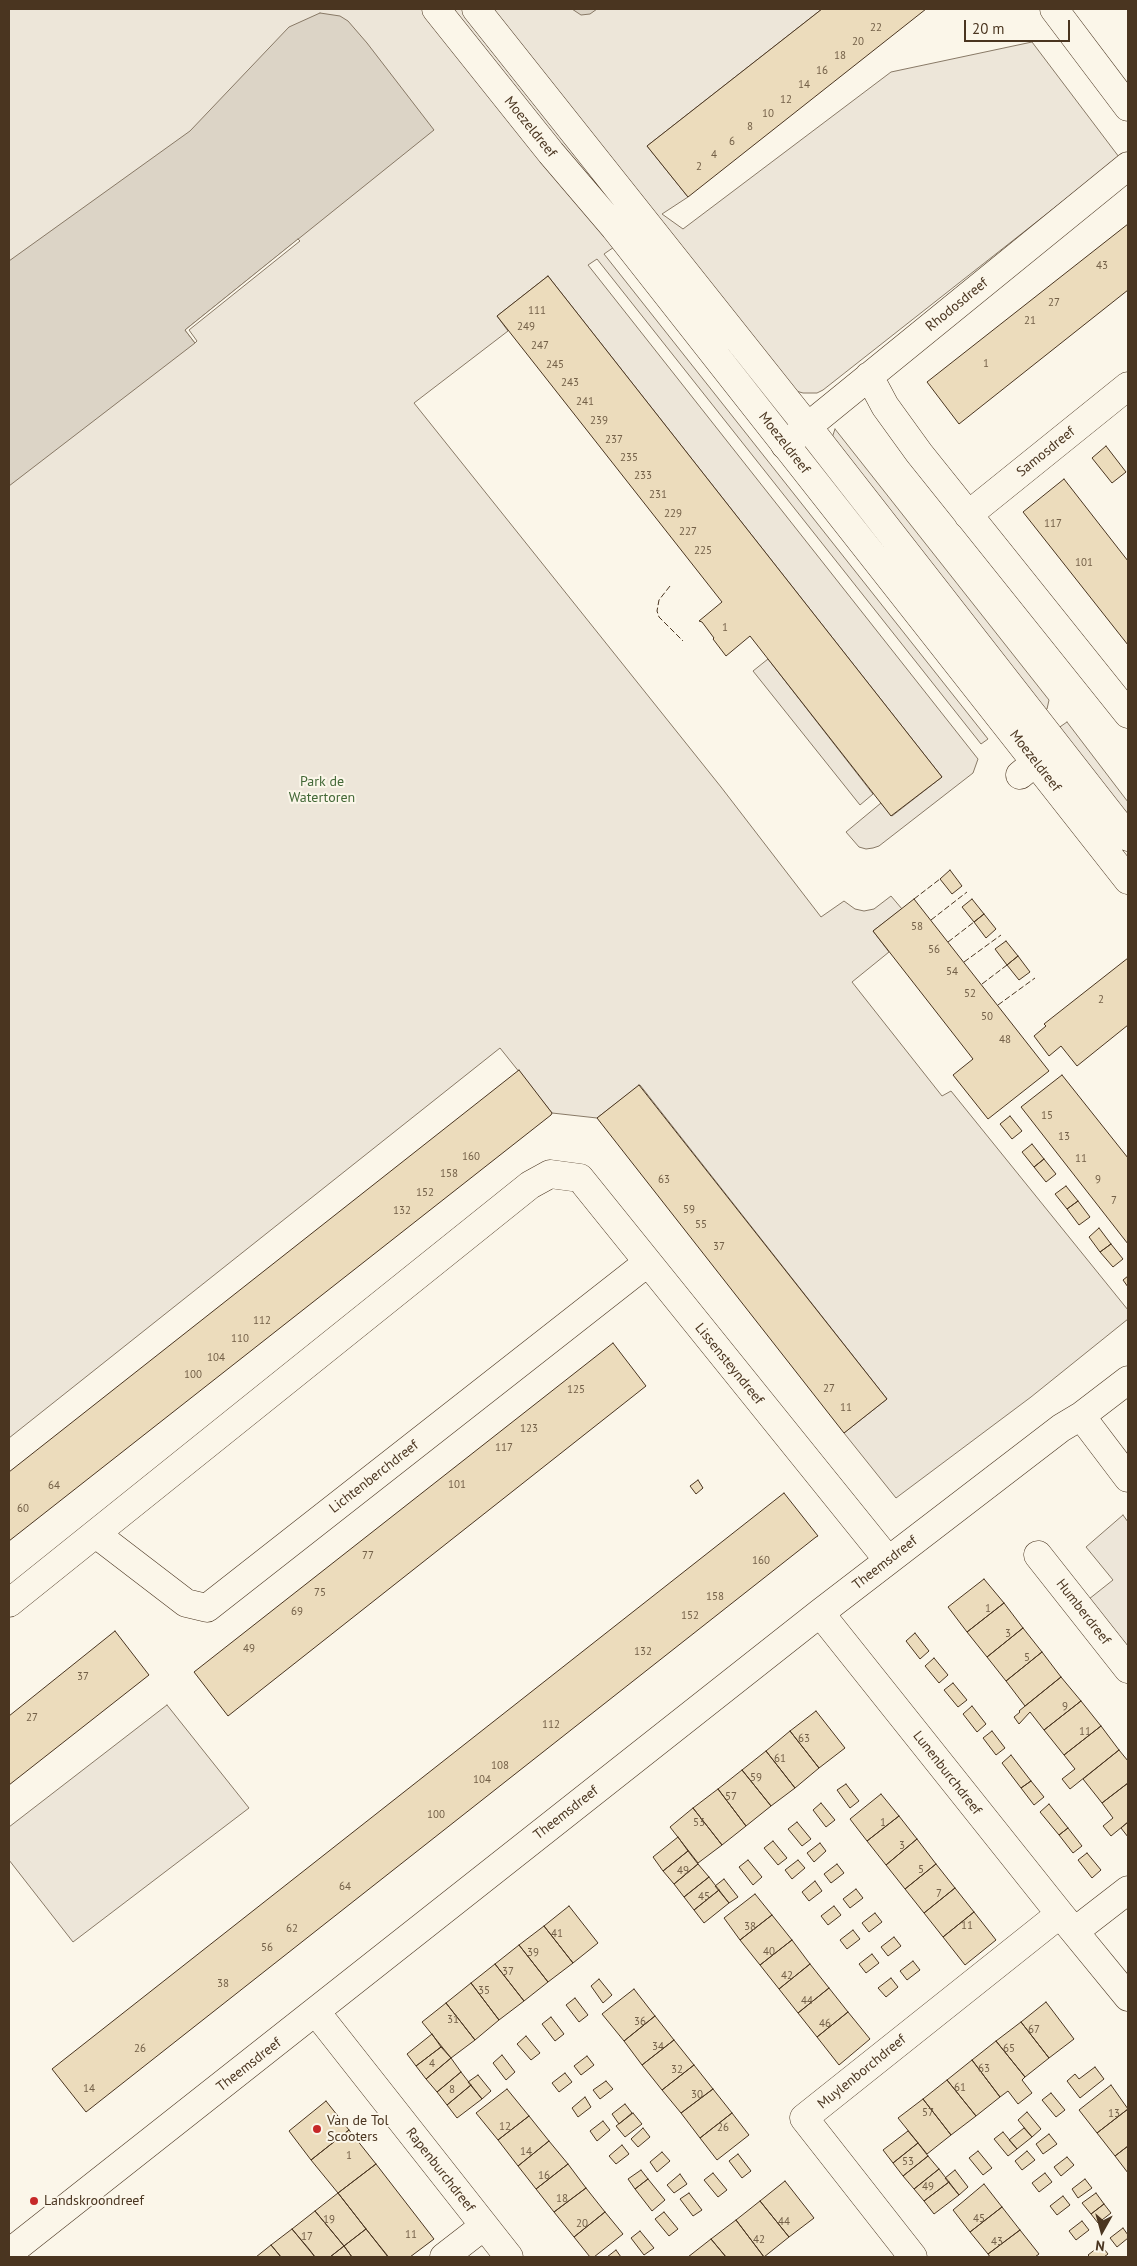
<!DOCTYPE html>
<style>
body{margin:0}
#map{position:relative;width:1137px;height:2266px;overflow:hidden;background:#fbf6e9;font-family:"PT Sans",sans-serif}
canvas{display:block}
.frame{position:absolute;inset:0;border:10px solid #4a3520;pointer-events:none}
.north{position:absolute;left:1077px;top:2206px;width:50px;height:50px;-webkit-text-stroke:4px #fbf6e9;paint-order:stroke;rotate:187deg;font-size:14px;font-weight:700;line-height:20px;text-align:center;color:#4a3520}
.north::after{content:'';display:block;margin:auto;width:18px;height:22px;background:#4a3520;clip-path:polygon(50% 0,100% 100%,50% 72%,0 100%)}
.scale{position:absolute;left:964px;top:20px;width:106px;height:22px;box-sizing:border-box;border:2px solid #4a3520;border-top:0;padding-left:6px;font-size:15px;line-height:18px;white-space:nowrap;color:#4a3520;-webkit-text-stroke:4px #fbf6e9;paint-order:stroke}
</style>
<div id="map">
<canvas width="1137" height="2266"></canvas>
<div class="frame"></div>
<div class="north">N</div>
<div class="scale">20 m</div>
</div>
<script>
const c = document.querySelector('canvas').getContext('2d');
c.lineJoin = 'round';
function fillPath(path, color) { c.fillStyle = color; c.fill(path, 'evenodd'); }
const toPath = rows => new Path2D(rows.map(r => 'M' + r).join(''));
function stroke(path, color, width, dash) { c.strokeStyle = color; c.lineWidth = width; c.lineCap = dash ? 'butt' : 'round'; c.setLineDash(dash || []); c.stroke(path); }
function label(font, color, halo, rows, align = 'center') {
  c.font = font + ' "PT Sans",sans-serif'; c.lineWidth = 4; c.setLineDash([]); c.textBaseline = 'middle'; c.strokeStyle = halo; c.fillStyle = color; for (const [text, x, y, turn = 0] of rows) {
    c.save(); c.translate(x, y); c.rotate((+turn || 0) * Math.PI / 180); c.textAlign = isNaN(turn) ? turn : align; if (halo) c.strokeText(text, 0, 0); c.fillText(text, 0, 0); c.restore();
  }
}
const green = toPath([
 [9,9,822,9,647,146,688,197,662,214,683,229,891,72,1032,42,1119,157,823,390,817,393,803,393,757,380,769,406,630,236,604,254,988,739,981,744,597,259,588,265,978,759,973,773,879,846,873,848,866,849,859,847,846,832,881,803,892,816,942,777,548,276,497,316,508,331,414,403,721,787,821,917,844,901,855,909,864,911,874,909,891,896,902,909,873,931,889,952,852,982,942,1096,951,1091,1128,1310,1128,1319,1031,1397,896,1498,844,1433,887,1399,640,1085,597,1118,552,1113,500,1048,9,1438,9,9],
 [835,429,1049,700,1047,709,1040,712,832,438,835,429],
 [768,659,873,794,860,805,753,671,768,659],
 [1067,722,1128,802,1128,826,1054,731,1067,722],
 [1123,1515,1128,1522,1128,1649,1089,1599,1113,1580,1086,1547,1123,1515],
 [167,1705,249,1808,73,1942,9,1860,9,1827,167,1705]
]);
fillPath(green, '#ede6d9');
stroke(green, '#887966', 1);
const water = toPath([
 [572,9,597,9,590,14,581,15,572,9],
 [320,13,340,16,348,21,367,43,434,130,185,330,195,343,9,486,9,261,190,131,289,27,320,13]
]);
fillPath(water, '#dcd4c6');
stroke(water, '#887966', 1);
const pier = toPath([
 [298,239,300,241,189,330,197,341,195,343,185,330,298,239]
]);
fillPath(pier, '#fbf6e9');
stroke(pier, '#887966', 1);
const building = toPath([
 [822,9,926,9,688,197,647,146,822,9],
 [1128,224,1128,290,959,424,927,382,1128,224],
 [548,276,942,777,891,816,750,636,726,656,713,639,714,638,702,622,699,621,722,602,497,316,548,276],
 [1106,446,1126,472,1112,483,1092,458,1106,446],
 [1064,479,1128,561,1128,645,1023,512,1064,479],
 [950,870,962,886,952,894,940,879,950,870],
 [914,899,1049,1071,988,1119,953,1075,973,1059,873,931,914,899],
 [972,899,984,914,974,922,962,907,972,899],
 [984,914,996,929,986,938,974,922,984,914],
 [1006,941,1018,956,1007,965,995,949,1006,941],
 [1018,956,1030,972,1019,980,1007,965,1018,956],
 [1128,958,1128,1025,1077,1066,1061,1046,1049,1056,1034,1036,1046,1026,1044,1024,1128,958],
 [519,1070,552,1113,551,1115,9,1541,9,1472,519,1070],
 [1062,1075,1128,1158,1128,1244,1021,1107,1062,1075],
 [639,1085,887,1399,844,1433,597,1118,639,1085],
 [1010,1116,1022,1131,1012,1139,1000,1124,1010,1116],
 [1032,1144,1044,1159,1034,1167,1022,1152,1032,1144],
 [1044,1159,1056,1174,1046,1182,1034,1167,1044,1159],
 [1066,1186,1078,1201,1067,1209,1055,1194,1066,1186],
 [1078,1201,1090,1217,1079,1225,1067,1209,1078,1201],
 [1099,1228,1111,1244,1100,1252,1089,1237,1099,1228],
 [1111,1244,1123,1259,1113,1267,1100,1252,1111,1244],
 [1128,1276,1128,1287,1123,1280,1128,1276],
 [613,1343,646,1386,228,1716,194,1672,613,1343],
 [698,1480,703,1488,696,1494,690,1486,698,1480],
 [784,1493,818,1536,816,1537,86,2112,52,2069,784,1493],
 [984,1579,1004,1603,967,1632,948,1607,984,1579],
 [1004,1603,1023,1628,987,1657,967,1632,1004,1603],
 [1023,1628,1042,1652,1006,1681,987,1657,1023,1628],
 [115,1631,149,1675,9,1785,9,1716,115,1631],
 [915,1633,929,1651,920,1659,906,1641,915,1633],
 [1042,1652,1061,1677,1025,1706,1006,1681,1042,1652],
 [934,1658,948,1675,939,1683,925,1666,934,1658],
 [1061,1677,1081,1701,1044,1730,1030,1712,1019,1724,1014,1717,1020,1712,1019,1711,1061,1677],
 [953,1683,967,1700,958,1707,944,1690,953,1683],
 [1081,1701,1101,1726,1064,1755,1044,1730,1081,1701],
 [972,1706,986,1724,977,1732,963,1714,972,1706],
 [816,1711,845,1748,819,1768,790,1731,816,1711],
 [1101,1726,1119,1750,1070,1789,1062,1779,1075,1769,1064,1755,1101,1726],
 [790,1731,819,1768,795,1788,766,1751,790,1731],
 [992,1731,1005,1748,996,1755,983,1738,992,1731],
 [1119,1750,1128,1761,1128,1783,1102,1803,1083,1779,1119,1750],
 [766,1751,795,1788,771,1806,742,1770,766,1751],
 [1011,1755,1031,1781,1021,1788,1002,1763,1011,1755],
 [742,1770,771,1806,746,1826,718,1789,742,1770],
 [1031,1781,1044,1797,1034,1805,1021,1788,1031,1781],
 [1128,1783,1128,1822,1111,1836,1103,1826,1113,1818,1102,1803,1128,1783],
 [846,1784,859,1801,850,1808,837,1790,846,1784],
 [718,1789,746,1826,722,1845,693,1808,718,1789],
 [881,1794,899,1816,867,1841,850,1819,881,1794],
 [821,1803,835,1820,826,1827,813,1810,821,1803],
 [1049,1804,1068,1828,1059,1835,1040,1812,1049,1804],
 [693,1808,722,1845,698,1863,670,1827,693,1808],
 [899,1816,917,1839,886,1865,867,1841,899,1816],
 [797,1822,811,1839,802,1846,788,1829,797,1822],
 [1128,1822,1128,1837,1121,1828,1128,1822],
 [1068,1828,1082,1846,1073,1853,1059,1835,1068,1828],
 [678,1837,688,1851,663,1871,653,1857,678,1837],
 [917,1839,936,1864,905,1889,886,1865,917,1839],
 [773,1841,787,1858,778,1865,764,1848,773,1841],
 [820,1843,826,1851,814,1862,807,1853,820,1843],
 [688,1851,698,1864,674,1884,663,1871,688,1851],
 [1087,1853,1101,1870,1092,1878,1078,1860,1087,1853],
 [748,1860,762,1877,753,1885,739,1867,748,1860],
 [798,1860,805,1868,792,1879,785,1870,798,1860],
 [698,1864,709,1877,684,1897,674,1884,698,1864],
 [837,1864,844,1873,831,1883,824,1874,837,1864],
 [936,1864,955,1888,924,1913,905,1889,936,1864],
 [709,1877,719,1890,694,1910,684,1897,709,1877],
 [724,1879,738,1897,729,1903,715,1886,724,1879],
 [815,1881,822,1891,809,1901,802,1892,815,1881],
 [955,1888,974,1912,943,1937,924,1913,955,1888],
 [856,1889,863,1898,850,1908,843,1899,856,1889],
 [719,1890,729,1903,704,1923,694,1910,719,1890],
 [755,1894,772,1915,740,1940,724,1918,755,1894],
 [569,1906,598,1943,573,1963,544,1926,569,1906],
 [834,1906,841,1915,828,1925,821,1916,834,1906],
 [974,1912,996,1940,965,1965,943,1937,974,1912],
 [875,1913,882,1922,869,1932,862,1923,875,1913],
 [772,1915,792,1940,760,1965,740,1940,772,1915],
 [544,1926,573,1963,548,1982,519,1945,544,1926],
 [853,1930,860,1939,847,1949,840,1940,853,1930],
 [894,1937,901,1946,888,1956,881,1947,894,1937],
 [792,1940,810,1964,779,1989,760,1965,792,1940],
 [519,1945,548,1982,524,2001,495,1964,519,1945],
 [872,1954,879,1963,866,1973,859,1964,872,1954],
 [913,1961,920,1970,907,1980,900,1971,913,1961],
 [495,1964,524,2001,499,2020,471,1983,495,1964],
 [810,1964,829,1988,798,2013,779,1989,810,1964],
 [891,1978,898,1987,886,1997,878,1988,891,1978],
 [599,1979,612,1995,603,2003,591,1986,599,1979],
 [471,1983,499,2020,475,2040,446,2003,471,1983],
 [829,1988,848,2012,817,2037,798,2013,829,1988],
 [634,1989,655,2016,624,2041,602,2014,634,1989],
 [575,1998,588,2015,579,2022,566,2005,575,1998],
 [1046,2002,1074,2039,1049,2058,1021,2022,1046,2002],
 [446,2003,475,2040,451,2058,422,2022,446,2003],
 [848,2012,870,2039,839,2065,817,2037,848,2012],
 [655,2016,674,2040,642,2065,624,2041,655,2016],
 [551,2017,564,2034,555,2041,542,2024,551,2017],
 [1021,2022,1049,2058,1025,2077,996,2041,1021,2022],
 [432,2034,441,2047,416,2066,407,2054,432,2034],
 [526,2036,540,2053,531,2060,517,2044,526,2036],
 [674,2040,694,2065,662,2090,642,2065,674,2040],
 [996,2041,1025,2077,1022,2080,1032,2093,1018,2104,1008,2091,1000,2097,972,2060,996,2041],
 [441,2047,451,2058,426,2079,416,2066,441,2047],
 [502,2055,515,2072,506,2080,493,2063,502,2055],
 [587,2056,594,2065,581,2075,574,2066,587,2056],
 [451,2058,461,2072,437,2092,426,2079,451,2058],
 [972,2060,1000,2097,976,2116,947,2080,972,2060],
 [694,2065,713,2089,681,2113,662,2090,694,2065],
 [1095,2067,1104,2079,1080,2098,1067,2081,1075,2074,1079,2079,1095,2067],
 [461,2072,471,2085,447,2105,437,2092,461,2072],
 [565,2073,572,2082,559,2092,552,2083,565,2073],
 [478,2075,491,2091,482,2099,468,2082,478,2075],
 [947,2080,976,2116,951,2135,923,2099,947,2080],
 [606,2081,613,2089,600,2099,593,2090,606,2081],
 [471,2085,482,2099,457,2118,447,2105,471,2085],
 [1111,2085,1128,2109,1097,2133,1079,2110,1111,2085],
 [507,2089,529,2116,498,2140,476,2113,507,2089],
 [713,2089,732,2113,700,2138,681,2113,713,2089],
 [1051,2093,1065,2110,1056,2117,1042,2100,1051,2093],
 [585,2097,591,2107,578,2117,572,2108,585,2097],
 [923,2099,951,2135,927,2154,898,2118,923,2099],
 [326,2101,349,2130,311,2160,289,2131,326,2101],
 [625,2104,632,2113,619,2124,612,2114,625,2104],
 [1128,2109,1128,2146,1115,2156,1097,2133,1128,2109],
 [1027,2112,1041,2129,1032,2137,1018,2120,1027,2112],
 [633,2113,642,2124,625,2137,616,2126,633,2113],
 [732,2113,749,2135,717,2160,700,2138,732,2113],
 [529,2116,549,2141,518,2166,498,2140,529,2116],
 [603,2121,610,2130,597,2141,590,2131,603,2121],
 [643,2128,650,2137,638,2147,631,2139,643,2128],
 [1024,2128,1032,2137,1017,2149,1009,2140,1024,2128],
 [349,2130,376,2164,338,2193,311,2160,349,2130],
 [908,2131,918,2143,893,2163,883,2150,908,2131],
 [1003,2132,1017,2149,1008,2156,994,2139,1003,2132],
 [1049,2134,1057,2144,1043,2154,1036,2144,1049,2134],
 [549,2141,568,2164,536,2189,518,2166,549,2141],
 [918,2143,928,2156,903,2176,893,2163,918,2143],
 [622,2145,629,2154,616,2164,609,2156,622,2145],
 [1128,2146,1128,2173,1115,2156,1128,2146],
 [978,2151,992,2168,983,2175,969,2158,978,2151],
 [1027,2151,1035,2160,1022,2170,1015,2161,1027,2151],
 [662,2152,670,2161,657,2172,650,2162,662,2152],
 [738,2154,751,2171,742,2178,729,2161,738,2154],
 [928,2156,939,2169,914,2189,903,2176,928,2156],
 [1067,2157,1074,2165,1061,2176,1054,2167,1067,2157],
 [376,2164,434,2239,410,2257,388,2257,338,2193,376,2164],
 [568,2164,586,2188,554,2212,536,2189,568,2164],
 [939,2169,949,2182,924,2201,914,2189,939,2169],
 [641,2170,648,2179,635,2189,628,2179,641,2170],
 [955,2170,968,2187,959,2195,945,2178,955,2170],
 [713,2173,727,2190,718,2197,704,2180,713,2173],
 [1045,2173,1052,2182,1039,2192,1032,2183,1045,2173],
 [680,2174,687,2184,674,2193,667,2185,680,2174],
 [648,2179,665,2200,652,2211,635,2189,648,2179],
 [1085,2179,1092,2188,1078,2198,1072,2189,1085,2179],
 [785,2181,814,2218,789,2237,760,2201,785,2181],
 [949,2182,959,2195,934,2214,924,2201,949,2182],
 [984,2184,1002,2207,970,2232,953,2210,984,2184],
 [586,2188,605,2212,574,2237,554,2212,586,2188],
 [338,2193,366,2229,344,2246,315,2211,338,2193],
 [689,2193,702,2210,693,2216,680,2199,689,2193],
 [1096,2193,1104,2204,1091,2214,1082,2203,1096,2193],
 [1063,2196,1070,2205,1057,2215,1050,2206,1063,2196],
 [760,2201,789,2237,764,2257,736,2220,760,2201],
 [1104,2204,1111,2213,1098,2223,1091,2214,1104,2204],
 [1002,2207,1020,2230,988,2254,970,2232,1002,2207],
 [315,2211,344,2246,330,2257,315,2257,292,2229,315,2211],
 [605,2212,623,2234,594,2257,590,2257,574,2237,605,2212],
 [664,2212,678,2229,669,2236,655,2219,664,2212],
 [736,2220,764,2257,726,2257,711,2239,736,2220],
 [1082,2221,1089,2230,1076,2240,1069,2231,1082,2221],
 [1123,2228,1128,2235,1128,2238,1117,2247,1110,2238,1123,2228],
 [292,2229,309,2249,315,2257,281,2257,271,2245,292,2229],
 [366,2229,387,2255,388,2257,352,2257,344,2246,366,2229],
 [1020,2230,1039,2254,1035,2257,990,2257,988,2254,1020,2230],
 [640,2231,654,2248,644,2255,631,2238,640,2231],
 [711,2239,726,2257,688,2257,711,2239],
 [271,2245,281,2257,256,2257,271,2245],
 [1101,2245,1108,2254,1104,2257,1090,2257,1088,2255,1101,2245],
 [344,2246,352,2257,330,2257,344,2246],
 [616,2250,621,2257,607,2257,616,2250]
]);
fillPath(building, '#ecdcbc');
stroke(building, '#4a3520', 1);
const street = toPath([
 [1054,9,1128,107],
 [869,376,885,406,919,453,1128,714],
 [785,445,1128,166],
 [968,515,1128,386],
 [1020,775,1054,747],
 [1081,1416,1128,1478],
 [96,1534,186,1603,207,1608,647,1263],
 [1038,1555,1128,1669],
 [9,1603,530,1185,550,1174,580,1178,888,1560],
 [820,1613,1060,1914,1128,1997],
 [1075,1931,1128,1890],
 [316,2012,509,2257],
 [9,2253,820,1613,1061,1428,1081,1416,1128,1380],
 [444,2257,484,2226],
 [913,2257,804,2118,1060,1914]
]);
const secondary = toPath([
 [436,9,551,153,615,228,1128,880],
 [476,9,808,427,1128,837]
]);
stroke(street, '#4a3520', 29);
stroke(secondary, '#4a3520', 29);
stroke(street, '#fbf6e9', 28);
stroke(secondary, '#fbf6e9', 28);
stroke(toPath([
 [670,586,659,600,657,611,659,617,683,641],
 [914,899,940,879],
 [931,920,967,892],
 [948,942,974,922],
 [964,962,1001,935],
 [982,984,1007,965],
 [998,1005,1035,978]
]), '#4a3520', 1, [6, 2.5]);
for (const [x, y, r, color] of [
 [317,2129,5,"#c62828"],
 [34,2201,5,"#c62828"]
]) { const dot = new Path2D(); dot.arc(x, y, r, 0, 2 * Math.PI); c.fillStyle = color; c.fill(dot); stroke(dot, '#fbf6e9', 2); }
label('11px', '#725f47', null, [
 ["22",876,28],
 ["20",858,42],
 ["18",840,56],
 ["16",822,71],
 ["14",804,85],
 ["12",786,100],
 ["10",768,114],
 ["8",750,127],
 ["6",732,142],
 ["4",714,155],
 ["2",699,167],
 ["43",1102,266],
 ["27",1054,303],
 ["111",537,311],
 ["21",1030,321],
 ["249",526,327],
 ["247",540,346],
 ["1",986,364],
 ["245",555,365],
 ["243",570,383],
 ["241",585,402],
 ["239",599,421],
 ["237",614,440],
 ["235",629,458],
 ["233",643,476],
 ["231",658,495],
 ["229",673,514],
 ["117",1053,524],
 ["227",688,532],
 ["225",703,551],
 ["101",1084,563],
 ["1",725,628],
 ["58",917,927],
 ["56",934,950],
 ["54",952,972],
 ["52",970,994],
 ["2",1101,1000],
 ["50",987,1017],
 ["48",1005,1040],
 ["15",1047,1116],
 ["13",1064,1137],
 ["160",471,1157],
 ["11",1081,1159],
 ["158",449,1174],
 ["63",664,1180],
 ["9",1098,1180],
 ["152",425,1193],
 ["7",1114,1201],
 ["59",689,1210],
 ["132",402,1211],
 ["55",701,1225],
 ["37",719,1247],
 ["112",262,1321],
 ["110",240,1339],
 ["104",216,1358],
 ["100",193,1375],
 ["27",829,1389],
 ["125",576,1390],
 ["11",846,1408],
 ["123",529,1429],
 ["117",504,1448],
 ["101",457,1485],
 ["64",54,1486],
 ["60",23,1509],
 ["77",368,1556],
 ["160",761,1561],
 ["75",320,1593],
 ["158",715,1597],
 ["1",988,1609],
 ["69",297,1612],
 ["152",690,1616],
 ["3",1008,1634],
 ["49",249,1649],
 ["132",643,1652],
 ["5",1027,1658],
 ["37",83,1677],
 ["9",1065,1707],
 ["27",32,1718],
 ["112",551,1725],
 ["11",1085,1732],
 ["63",804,1739],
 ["61",780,1759],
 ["108",500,1766],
 ["59",756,1778],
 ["104",482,1780],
 ["57",731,1797],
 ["100",436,1815],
 ["53",699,1823],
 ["1",883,1823],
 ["3",902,1846],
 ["5",921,1870],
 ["49",683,1871],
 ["64",345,1887],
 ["7",939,1894],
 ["45",704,1897],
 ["11",967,1926],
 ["38",750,1927],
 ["62",292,1929],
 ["41",557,1934],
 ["56",267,1948],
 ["40",769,1952],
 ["39",533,1953],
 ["37",508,1972],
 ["42",787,1976],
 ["38",223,1984],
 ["35",484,1991],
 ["44",807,2001],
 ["31",453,2020],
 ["36",640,2022],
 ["46",825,2024],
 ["67",1034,2030],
 ["34",658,2047],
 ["26",140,2049],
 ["65",1009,2049],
 ["4",432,2064],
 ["63",984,2069],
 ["32",677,2070],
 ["61",960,2088],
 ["14",89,2089],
 ["8",452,2090],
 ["30",697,2095],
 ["57",928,2113],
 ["13",1114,2114],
 ["12",505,2127],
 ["26",723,2128],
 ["14",526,2152],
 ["1",349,2156],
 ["53",908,2162],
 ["16",544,2176],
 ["49",928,2187],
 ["18",562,2199],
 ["45",979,2219],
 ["19",329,2220],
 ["44",784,2222],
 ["20",582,2224],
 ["11",411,2235],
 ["17",307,2237],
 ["42",759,2240],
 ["43",997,2242]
]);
label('14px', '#4a3520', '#fbf6e9', [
 ["Moezeldreef",530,127,51],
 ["Rhodosdreef",957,305,-39],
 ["Moezeldreef",784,443,52],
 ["Samosdreef",1046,452,-39],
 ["Moezeldreef",1035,761,52],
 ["Lissensteyndreef",729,1364,51],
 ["Lichtenberchdreef",374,1477,-38],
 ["Theemsdreef",885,1563,-38],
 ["Humberdreef",1083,1612,52],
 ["Lunenburchdreef",947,1773,52],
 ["Theemsdreef",566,1813,-38],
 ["Theemsdreef",249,2065,-38],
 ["Muylenborchdreef",862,2072,-39],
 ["Rapenburchdreef",440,2170,52]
]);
label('14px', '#436837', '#fbf6e9', [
 ["Park de",322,782],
 ["Watertoren",322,798]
]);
label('14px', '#4a3520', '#fbf6e9', [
 ["Van de Tol",327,2121],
 ["Scooters",327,2137],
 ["Landskroondreef",44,2201]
], 'left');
</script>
